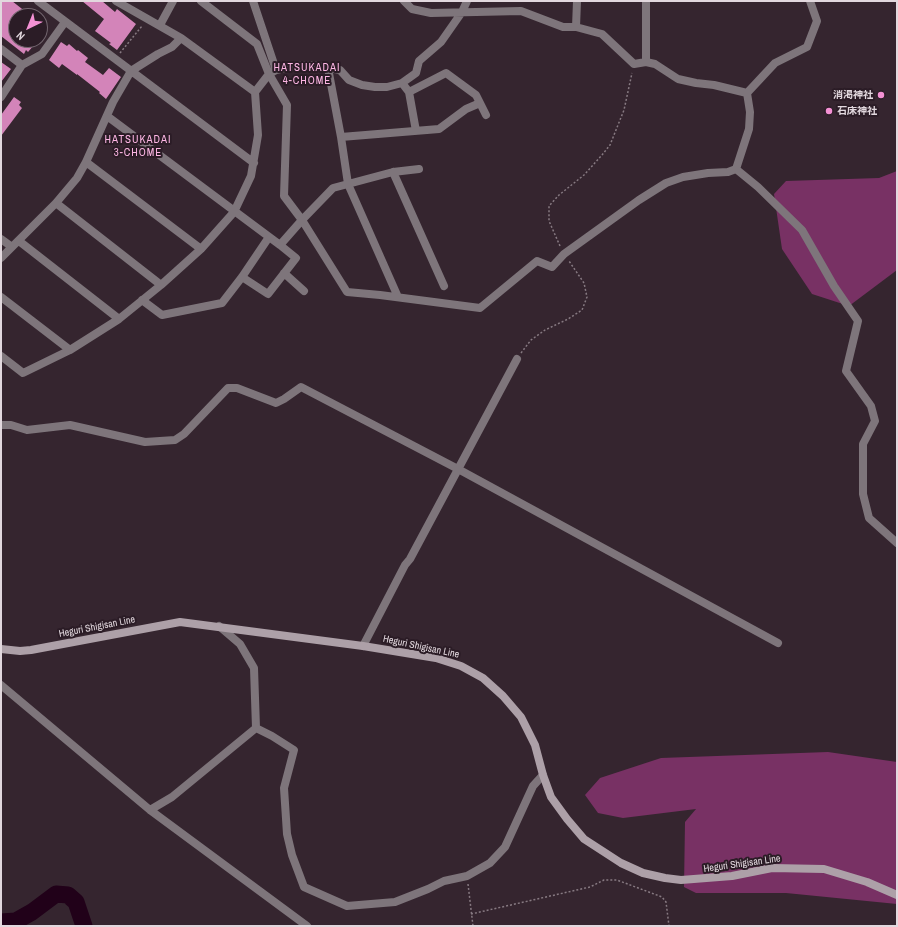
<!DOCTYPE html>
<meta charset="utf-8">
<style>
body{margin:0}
#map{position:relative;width:898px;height:927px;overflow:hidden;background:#35252f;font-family:"Archivo Narrow",sans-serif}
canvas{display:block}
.frame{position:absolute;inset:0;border:2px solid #e2d8de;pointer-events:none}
.north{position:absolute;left:8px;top:8px;width:40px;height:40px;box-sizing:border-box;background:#2b1c26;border:1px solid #746770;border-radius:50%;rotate:223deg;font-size:11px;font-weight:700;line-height:16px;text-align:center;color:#e2d8de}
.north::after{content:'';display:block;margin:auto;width:14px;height:18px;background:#f491d4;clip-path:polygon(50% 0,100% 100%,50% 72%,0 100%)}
</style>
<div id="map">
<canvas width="898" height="927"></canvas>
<div class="frame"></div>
<div class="north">N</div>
</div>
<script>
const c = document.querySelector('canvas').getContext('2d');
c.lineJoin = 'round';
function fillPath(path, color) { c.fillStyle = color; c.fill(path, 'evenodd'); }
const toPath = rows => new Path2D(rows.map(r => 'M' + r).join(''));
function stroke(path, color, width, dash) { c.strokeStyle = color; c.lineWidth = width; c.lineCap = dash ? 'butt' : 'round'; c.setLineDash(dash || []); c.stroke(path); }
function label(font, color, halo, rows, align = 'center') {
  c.font = font + ' "Archivo Narrow","Noto Sans JP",sans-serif'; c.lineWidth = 4; c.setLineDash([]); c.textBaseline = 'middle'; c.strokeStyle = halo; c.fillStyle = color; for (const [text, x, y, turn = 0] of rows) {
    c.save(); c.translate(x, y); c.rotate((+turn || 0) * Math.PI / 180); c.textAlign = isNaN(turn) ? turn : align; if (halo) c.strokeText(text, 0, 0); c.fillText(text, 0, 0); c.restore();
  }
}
fillPath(toPath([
 [897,171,897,270,849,306,812,294,782,249,774,194,786,181,879,178],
 [828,752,897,762,897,904,786,893,696,893,684,887,685,822,696,809,623,818,598,813,585,795,600,778,661,758]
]), '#783164');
stroke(toPath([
 [1,922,16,921,32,912,56,894,68,895,76,902,84,926]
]), '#210119', 17);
fillPath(toPath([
 [1,1,12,1,31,16,16,16,16,40,27,40,34,45,28,52,26,50,24,54,1,36],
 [82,1,102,1,115,12,117,9,136,24,117,50,109,44,111,43,95,31,104,19],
 [61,42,67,46,69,44,77,51,78,50,88,58,85,62,103,75,109,68,121,77,106,99,99,93,100,92,77,74,77,75,62,64,59,68,49,60],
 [1,62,11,69,1,82],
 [14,97,21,102,19,105,22,108,1,136,1,115]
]), '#d384b9');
stroke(toPath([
 [120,53,142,26],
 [560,246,549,221,549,206,559,195,584,175,602,155,610,145,624,110,632,73],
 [521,353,531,340,545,330,568,319,582,310,587,297,584,283,569,261],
 [468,884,473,926],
 [471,914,590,887,604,880,617,880,662,897,666,902,669,926]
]), '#877a82', 1.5, [2, 2]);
stroke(toPath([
 [38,1,254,163],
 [116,1,181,38],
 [201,1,257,44,269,74,287,105,284,196,302,220,347,292,380,295,480,308,537,261,552,267,564,254,639,200,666,183,683,177,708,173,728,172,736,169],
 [253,1,276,70],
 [404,1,412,9,431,13,521,11,563,27,576,27,602,34,634,64,646,62,655,64,678,79,696,83,714,85,747,93],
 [160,25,173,1],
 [576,27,577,1],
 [1,49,22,65],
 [646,62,646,1],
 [328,68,341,137,348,184,398,297],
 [402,83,409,92,416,131],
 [747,93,775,63,807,47,817,21,810,1],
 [1,97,22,65,42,54,65,22],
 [480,103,486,115],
 [107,116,280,245,302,220,333,188,393,172,419,169],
 [341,137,439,129,466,109,480,103,476,95,446,73,409,92],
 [86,162,201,249],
 [736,169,758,187,802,230,834,286,858,321,846,371,871,406,875,421,863,444,863,494,869,518,897,543],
 [736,169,749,129,750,112,747,93],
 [393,172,444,286],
 [56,203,161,285],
 [1,239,12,247],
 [19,241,119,319],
 [1,258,56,203,77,178,86,162,113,102,131,71,158,54,172,47,181,38,255,92],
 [284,273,304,291],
 [242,277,268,294,296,258,280,245],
 [1,297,70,350],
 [142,300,162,315,222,303,242,277,269,237],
 [1,356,23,373,70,350,119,319,161,285,201,249,234,212,251,176,258,135,255,92,269,74,276,70,294,66,312,65,340,70,349,80,362,85,375,87,387,87,402,83,416,73,419,61,441,42,462,12,467,1],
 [1,425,11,425,27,430,70,425,145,442,175,440,184,434,228,388,237,388,276,403,284,399,301,387,458,469,778,643],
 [219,626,240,644,254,668,256,728],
 [363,646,405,565,410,559,517,359],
 [1,685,150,810,307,926],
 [256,728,272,736,294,750,284,788,287,834,292,855,304,887,347,906,395,902,428,889,444,881,467,876,490,863,505,847,533,786,543,775],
 [150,810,172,797,256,728]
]), '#7e757b', 8);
stroke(toPath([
 [1,649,20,651,31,650,180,622,363,646,436,658,461,666,483,678,503,696,521,717,535,745,543,775,551,797,567,819,584,839,621,863,643,873,665,878,681,880,732,876,772,868,824,869,867,882,897,895]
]), '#ada0a8', 8);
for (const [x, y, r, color] of [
 [881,95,4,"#f491d4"],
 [829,111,4,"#f491d4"]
]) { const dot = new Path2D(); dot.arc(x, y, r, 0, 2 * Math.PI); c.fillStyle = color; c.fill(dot); stroke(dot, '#2b1c26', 1.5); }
label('bold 10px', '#e2d8de', '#2b1c26', [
 ["消渇神社",873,95],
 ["石床神社",837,111,"left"]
], 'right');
label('10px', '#e2d8de', '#2b1c26', [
 ["Heguri Shigisan Line",97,627,-11],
 ["Heguri Shigisan Line",421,647,12],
 ["Heguri Shigisan Line",742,864,-8]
]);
c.letterSpacing = '1px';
label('11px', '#fdb6e4', '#2b1c26', [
 ["HATSUKADAI",307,68],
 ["4-CHOME",307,81],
 ["HATSUKADAI",138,140],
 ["3-CHOME",138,153]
]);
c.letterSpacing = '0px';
</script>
